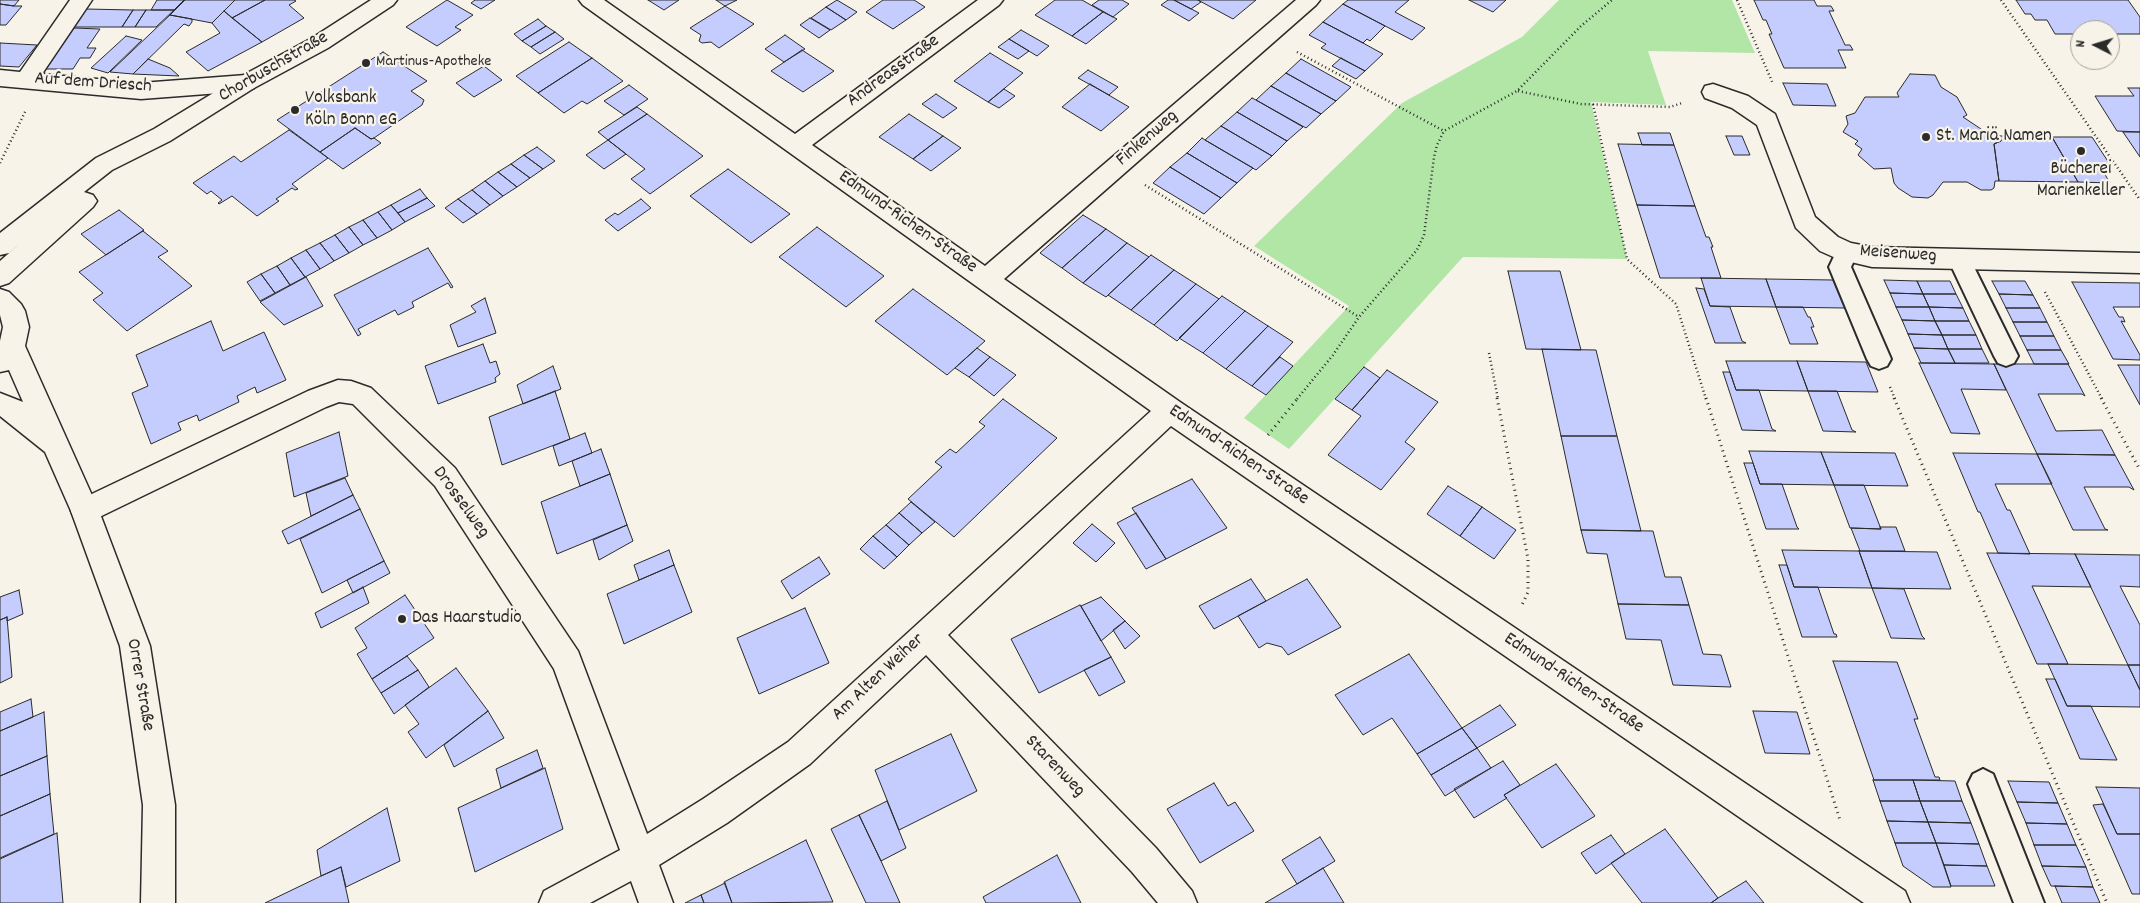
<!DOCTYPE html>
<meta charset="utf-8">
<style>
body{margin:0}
#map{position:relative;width:2140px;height:903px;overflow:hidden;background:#f7f3e8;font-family:Dekko,sans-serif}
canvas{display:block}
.north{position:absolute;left:2070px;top:20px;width:50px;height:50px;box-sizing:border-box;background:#f7f3e8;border:1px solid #a5a39c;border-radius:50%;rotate:275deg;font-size:14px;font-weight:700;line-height:20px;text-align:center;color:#2b2b2b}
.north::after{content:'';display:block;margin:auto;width:18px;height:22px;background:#2b2b2b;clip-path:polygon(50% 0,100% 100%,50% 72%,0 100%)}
</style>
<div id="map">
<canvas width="2140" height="903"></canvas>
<div class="north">N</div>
</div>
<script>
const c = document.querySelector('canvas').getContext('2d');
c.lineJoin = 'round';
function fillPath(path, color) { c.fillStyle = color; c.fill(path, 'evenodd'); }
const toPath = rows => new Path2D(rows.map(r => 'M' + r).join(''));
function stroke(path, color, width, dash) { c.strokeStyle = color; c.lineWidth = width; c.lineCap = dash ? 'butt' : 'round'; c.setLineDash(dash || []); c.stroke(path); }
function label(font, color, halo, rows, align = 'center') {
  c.font = font + ' Dekko,sans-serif'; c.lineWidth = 4.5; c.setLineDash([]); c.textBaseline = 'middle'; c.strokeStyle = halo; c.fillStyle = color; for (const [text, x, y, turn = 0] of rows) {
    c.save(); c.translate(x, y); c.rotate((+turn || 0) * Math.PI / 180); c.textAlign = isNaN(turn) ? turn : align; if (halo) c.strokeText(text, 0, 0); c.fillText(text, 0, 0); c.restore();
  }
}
fillPath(toPath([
 [1559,0,1732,0,1755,53,1648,51,1666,105,1591,102,1627,259,1463,257,1289,449,1244,418,1349,306,1254,246,1402,103,1522,37]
]), '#b2e6a7');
const building = toPath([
 [0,0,19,0,14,6,0,4,0,0],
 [157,0,184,0,174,10,151,10,157,0],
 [185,0,235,0,212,23,170,15,185,0],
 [235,0,265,0,232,18,224,11,235,0],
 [265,0,294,0,296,1,289,5,304,18,262,42,232,18,265,0],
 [447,0,473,15,455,27,461,30,437,46,406,27,447,0],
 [475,0,495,0,481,9,471,3,475,0],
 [648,0,679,0,664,10,648,0],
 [716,0,737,0,725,6,716,0],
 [837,0,857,12,846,20,826,7,837,0],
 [883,0,914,0,925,7,893,29,866,12,883,0],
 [1055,0,1082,0,1103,12,1072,36,1035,15,1055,0],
 [1099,0,1122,0,1129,4,1113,17,1092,5,1099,0],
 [1168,0,1174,0,1199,13,1189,21,1161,5,1168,0],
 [1174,0,1198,0,1201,2,1191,9,1174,0],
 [1198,0,1256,0,1233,19,1198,0],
 [1348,0,1409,0,1395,12,1425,28,1412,40,1343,4,1348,0],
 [1469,0,1506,0,1493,12,1469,0],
 [1754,0,1814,0,1817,6,1831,6,1834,11,1829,11,1845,45,1850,45,1853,50,1838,50,1846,68,1784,68,1769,34,1772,34,1766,20,1763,20,1754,0],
 [2016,0,2128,0,2140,17,2140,34,2110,34,2110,30,2080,30,2080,34,2055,34,2047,20,2035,20,2031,14,2025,14,2016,0],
 [0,4,14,6,22,6,6,25,0,25,0,4],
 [1343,4,1385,26,1370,41,1367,39,1363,43,1323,22,1343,4],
 [725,6,754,24,719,48,711,42,702,43,699,41,701,35,690,28,725,6],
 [826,7,846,20,831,30,811,18,826,7],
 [85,9,133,10,122,27,74,27,85,9],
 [133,10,146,10,135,27,122,27,133,10],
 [146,10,174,10,156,27,135,27,146,10],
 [224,11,262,42,208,71,186,52,220,33,212,23,224,11],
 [1103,12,1117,19,1086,44,1072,36,1103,12],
 [170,15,192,19,192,22,189,26,184,24,133,74,110,72,170,15],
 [810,18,830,30,819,38,800,25,810,18],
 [538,19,546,26,522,41,514,34,538,19],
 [1323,22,1363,43,1383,54,1365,71,1321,48,1326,44,1309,35,1323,22],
 [546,26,555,32,531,47,522,41,546,26],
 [74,28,100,29,87,48,96,48,90,58,80,58,73,69,46,69,74,28],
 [1021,30,1049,46,1037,56,1009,39,1021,30],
 [555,32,564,39,540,54,531,47,555,32],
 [785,35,805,49,784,62,765,49,785,35],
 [126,36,142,40,108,73,91,68,126,36],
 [1009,39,1029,51,1018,59,998,47,1009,39],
 [569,42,592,58,538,93,516,76,569,42],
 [0,43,37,45,19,67,0,66,0,43],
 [802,50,834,71,803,92,771,71,802,50],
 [383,52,427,81,411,91,424,100,422,105,374,138,371,139,355,128,320,152,277,120,383,52],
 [990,53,1023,73,988,102,954,81,990,53],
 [592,58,623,81,587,104,582,101,564,113,538,93,592,58],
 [1341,58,1365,71,1356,79,1332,66,1341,58],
 [148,59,170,68,179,76,133,74,148,59],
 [1301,59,1351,87,1336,101,1286,73,1301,59],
 [484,66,502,80,474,97,456,83,484,66],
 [1088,70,1118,87,1109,95,1078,78,1088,70],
 [1286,73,1336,101,1321,114,1271,86,1286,73],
 [1910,74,1935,75,1941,87,1957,97,1967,115,1963,117,1984,131,1992,131,2000,136,2001,141,1994,144,1999,181,1995,181,1994,188,1991,190,1981,190,1967,182,1943,182,1933,195,1928,198,1912,197,1898,188,1894,183,1891,168,1874,169,1858,155,1862,149,1855,144,1858,141,1843,132,1848,124,1846,116,1855,113,1865,97,1899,97,1897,93,1910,74],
 [1783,83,1827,84,1836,106,1793,105,1783,83],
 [1090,84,1129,107,1101,131,1062,107,1090,84],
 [629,85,648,99,624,115,604,101,629,85],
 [1271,86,1321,114,1306,128,1256,100,1271,86],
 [2128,88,2140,88,2140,132,2117,131,2095,96,2134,96,2128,88],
 [1004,89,1015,96,999,108,988,102,1004,89],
 [936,94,957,108,943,118,922,104,936,94],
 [1252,98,1256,100,1303,127,1287,141,1237,112,1252,98],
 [637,107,647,114,608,140,598,132,637,107],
 [1237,112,1287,141,1272,156,1221,126,1237,112],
 [647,114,703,156,650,194,631,179,645,169,608,140,647,114],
 [909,114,943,136,913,159,879,137,909,114],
 [1221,126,1272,156,1256,170,1205,140,1221,126],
 [355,128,371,139,374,138,381,143,343,169,320,152,355,128],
 [289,130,328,158,292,184,298,189,295,190,292,188,276,199,279,201,257,216,232,196,219,204,218,203,222,200,211,191,207,194,193,183,234,156,241,162,289,130],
 [2123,132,2140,132,2140,157,2123,132],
 [1638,133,1670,133,1674,145,1642,145,1638,133],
 [943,136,961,148,931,171,913,159,943,136],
 [1726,136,1742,136,1750,155,1734,155,1726,136],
 [2000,136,2052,137,2078,182,1999,181,1994,144,2001,141,2000,136],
 [2052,137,2092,137,2111,166,2100,166,2110,183,2078,182,2052,137],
 [1202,138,1205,140,1253,168,1237,183,1187,153,1202,138],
 [608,140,626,154,604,169,586,155,608,140],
 [1618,144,1674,145,1695,206,1637,205,1618,144],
 [537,147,555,161,543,169,524,155,537,147],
 [1187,153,1237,183,1221,198,1170,167,1187,153],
 [524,155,543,169,530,178,511,164,524,155],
 [511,164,530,178,517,187,498,172,511,164],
 [1170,167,1221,198,1204,214,1153,183,1170,167],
 [728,169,790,214,751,243,690,196,728,169],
 [498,172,517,187,503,196,485,181,498,172],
 [485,181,503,196,490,205,472,190,485,181],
 [420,189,427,198,398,213,391,205,420,189],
 [472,190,490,205,477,214,458,199,472,190],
 [427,198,435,206,405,222,398,213,427,198],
 [458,199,477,214,463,223,445,208,458,199],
 [641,199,651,208,618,231,605,220,615,213,618,215,641,199],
 [391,205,405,222,392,230,378,212,391,205],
 [1637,205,1695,206,1706,237,1709,237,1713,247,1711,247,1721,278,1660,278,1637,205],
 [119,210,144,230,106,255,81,234,119,210],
 [378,212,392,230,377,238,363,220,378,212],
 [1083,215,1106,229,1062,268,1040,253,1083,215],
 [363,220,377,238,363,245,349,227,363,220],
 [349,227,363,245,349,253,335,235,349,227],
 [817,227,884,276,846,307,779,257,817,227],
 [1106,229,1127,243,1083,283,1062,268,1106,229],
 [143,231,168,251,158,257,192,286,127,331,93,300,103,293,79,272,143,231],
 [335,235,349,253,334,261,320,243,335,235],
 [320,243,334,261,320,269,306,250,320,243],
 [1127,243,1149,257,1106,297,1083,283,1127,243],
 [428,248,453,287,451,288,448,283,412,302,414,307,398,315,395,310,358,329,361,334,358,336,334,295,428,248],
 [306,250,320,269,305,277,291,258,306,250],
 [1151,255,1174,270,1131,310,1108,295,1151,255],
 [291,258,305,277,290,285,277,266,291,258],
 [277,266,290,285,275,293,261,274,277,266],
 [1174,270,1196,284,1154,325,1131,310,1174,270],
 [1508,271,1560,271,1581,350,1526,349,1508,271],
 [261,274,275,293,260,301,247,282,261,274],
 [306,277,323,306,284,325,260,302,306,277],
 [1701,278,1766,279,1776,307,1710,306,1701,278],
 [1766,279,1833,280,1845,308,1776,307,1766,279],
 [1884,280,1917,281,1923,294,1890,293,1884,280],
 [1917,281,1950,281,1956,294,1923,294,1917,281],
 [1992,281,2025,281,2033,295,1999,294,1992,281],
 [2072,282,2140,283,2140,307,2113,307,2119,317,2123,317,2125,322,2121,321,2140,355,2140,360,2113,359,2072,282],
 [1196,284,1219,299,1177,341,1154,325,1196,284],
 [1696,288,1704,289,1710,306,1730,307,1742,341,1746,343,1715,343,1696,288],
 [913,289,985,341,947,375,875,321,913,289],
 [1890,293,1923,294,1929,307,1896,307,1890,293],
 [1923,294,1956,294,1963,308,1929,307,1923,294],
 [1999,294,2033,295,2040,308,2006,308,1999,294],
 [1222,296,1245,311,1203,353,1179,338,1222,296],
 [485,298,496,333,458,347,450,325,476,312,471,306,485,298],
 [1776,307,1803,307,1808,317,1810,317,1814,327,1811,327,1818,344,1790,344,1776,307],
 [1896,307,1929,307,1935,321,1902,320,1896,307],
 [1929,307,1963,308,1969,321,1935,321,1929,307],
 [2006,308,2040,308,2047,322,2013,322,2006,308],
 [1245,311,1268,326,1226,369,1203,353,1245,311],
 [1902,320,1935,321,1942,335,1908,334,1902,320],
 [211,321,223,351,264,332,286,380,257,393,255,387,237,396,239,402,199,421,197,415,178,423,181,430,151,444,132,393,148,386,136,355,211,321],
 [1935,321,1969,321,1976,335,1942,335,1935,321],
 [2013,322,2047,322,2054,336,2020,336,2013,322],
 [1268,326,1293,342,1252,386,1226,369,1268,326],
 [1908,334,1942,335,1948,349,1914,348,1908,334],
 [1942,335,1976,335,1982,349,1948,349,1942,335],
 [2020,336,2054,336,2061,350,2027,350,2020,336],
 [483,344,490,363,496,361,500,374,495,378,496,382,438,404,425,366,483,344],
 [977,348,990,357,969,377,955,368,977,348],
 [1914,348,1948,349,1955,363,1921,363,1914,348],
 [1542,349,1596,350,1617,436,1561,436,1542,349],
 [1948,349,1982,349,1989,363,1955,363,1948,349],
 [2027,350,2061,350,2069,364,2034,364,2027,350],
 [990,357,1016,375,994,396,969,377,990,357],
 [1280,357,1293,366,1266,395,1252,386,1280,357],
 [1726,361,1797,361,1808,391,1736,390,1726,361],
 [1797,361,1866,362,1878,392,1808,391,1797,361],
 [1919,363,1994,364,2006,390,1961,389,1980,434,1951,433,1919,363],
 [1994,364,2068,364,2085,396,2082,394,2038,394,2056,431,2102,430,2115,455,2037,454,1994,364],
 [2118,365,2140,365,2140,405,2118,365],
 [553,366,561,389,523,404,517,385,553,366],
 [1364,367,1380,378,1352,410,1335,399,1364,367],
 [1387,370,1438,402,1405,442,1415,449,1381,490,1328,455,1361,416,1352,410,1387,370],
 [1723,372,1730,372,1736,390,1759,390,1772,429,1776,431,1742,430,1723,372],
 [555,391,570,439,502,465,489,417,555,391],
 [1808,391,1837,391,1852,430,1856,432,1823,431,1808,391],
 [1003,399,1057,438,954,537,908,499,942,467,935,462,950,449,956,453,985,426,979,422,1003,399],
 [339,432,348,476,294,497,286,453,339,432],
 [585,433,592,453,559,466,553,446,585,433],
 [1561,436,1617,436,1641,531,1581,530,1561,436],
 [601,449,610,474,580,486,572,461,601,449],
 [1749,451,1821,452,1834,485,1760,484,1749,451],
 [1821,452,1895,453,1908,486,1834,485,1821,452],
 [1953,453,2037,454,2052,484,1995,484,2007,510,2010,510,2030,554,1998,553,1980,512,1978,512,1953,453],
 [2037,454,2115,455,2134,490,2129,487,2084,487,2105,529,2108,530,2073,530,2037,454],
 [1744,463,1753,463,1760,484,1782,484,1797,527,1799,529,1766,529,1744,463],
 [610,474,627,525,557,554,541,502,610,474],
 [345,478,353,495,311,516,306,493,345,478],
 [1192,479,1227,528,1166,559,1132,508,1192,479],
 [1834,485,1864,485,1881,529,1850,528,1834,485],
 [1448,486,1482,507,1460,536,1427,514,1448,486],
 [353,495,360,509,288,544,282,531,353,495],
 [911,502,935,522,922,533,899,513,911,502],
 [1482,507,1516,530,1494,559,1460,536,1482,507],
 [360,509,384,561,322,593,300,539,360,509],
 [899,513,922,533,909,545,886,525,899,513],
 [1136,513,1166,559,1146,569,1117,523,1136,513],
 [1092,524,1115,543,1096,562,1073,543,1092,524],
 [627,525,633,541,599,560,593,540,627,525],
 [886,525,909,545,897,557,873,536,886,525],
 [1880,527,1896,527,1905,551,1860,551,1851,528,1881,529,1880,527],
 [1581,530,1653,531,1665,577,1681,577,1689,605,1618,604,1607,554,1587,553,1581,530],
 [873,536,897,557,884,569,860,549,873,536],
 [669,550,674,565,639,580,634,565,669,550],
 [1782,550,1859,551,1872,588,1794,587,1782,550],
 [1859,551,1937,552,1951,589,1872,588,1859,551],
 [1987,553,2075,554,2091,587,2032,586,2068,664,2037,664,1987,553],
 [2075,554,2140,555,2140,587,2120,586,2140,625,2140,665,2128,665,2075,554],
 [819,557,830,574,792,599,781,581,819,557],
 [384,561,390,573,353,593,347,580,384,561],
 [674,565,692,612,624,644,607,594,674,565],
 [1779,565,1787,565,1794,587,1818,587,1834,634,1836,634,1837,637,1802,637,1779,565],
 [1251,579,1266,601,1214,629,1199,606,1251,579],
 [1307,579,1341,627,1288,655,1282,647,1267,643,1259,648,1238,616,1307,579],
 [363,587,369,603,321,628,315,613,363,587],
 [1872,588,1904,589,1922,636,1925,639,1891,638,1872,588],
 [19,590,23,614,7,621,7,617,0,620,0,597,19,590],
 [405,595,434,638,372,679,357,654,367,648,355,628,405,595],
 [1101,597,1125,621,1101,641,1081,606,1101,597],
 [1618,604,1689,605,1703,654,1721,655,1731,687,1673,685,1661,640,1626,639,1618,604],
 [1080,605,1111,657,1039,693,1011,639,1080,605],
 [805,608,829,663,759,694,737,638,805,608],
 [7,617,12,677,0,683,0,620,7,617],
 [1125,621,1140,636,1125,649,1113,630,1125,621],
 [1409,654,1462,728,1417,754,1392,718,1363,735,1335,695,1409,654],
 [407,656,418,670,381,693,372,679,407,656],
 [1111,657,1125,682,1099,696,1084,670,1111,657],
 [1833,661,1897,662,1918,719,1914,719,1935,777,1939,777,1940,780,1874,780,1833,661],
 [2048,664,2128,665,2140,690,2140,707,2067,706,2048,664],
 [2128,665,2140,665,2140,690,2128,665],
 [456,668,488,711,426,758,408,732,419,724,405,705,456,668],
 [418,670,429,687,394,714,381,693,418,670],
 [2046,679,2055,679,2067,706,2091,706,2117,760,2080,759,2046,679],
 [31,699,33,717,0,731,0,712,31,699],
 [1500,705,1516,725,1477,748,1462,728,1500,705],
 [488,711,504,738,454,767,444,745,488,711],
 [1753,711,1797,712,1810,754,1765,753,1753,711],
 [44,712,47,756,0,776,0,731,44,712],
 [1462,728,1477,748,1431,775,1417,754,1462,728],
 [951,734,977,791,899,830,875,770,951,734],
 [1477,748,1491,768,1445,796,1431,775,1477,748],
 [537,750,543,768,501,788,496,769,537,750],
 [47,756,50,794,0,816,0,776,47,756],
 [1503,761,1520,785,1504,795,1507,798,1474,818,1454,789,1503,761],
 [1556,764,1595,816,1542,848,1504,795,1556,764],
 [545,768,563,829,475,872,458,808,545,768],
 [1873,780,1913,780,1920,801,1880,801,1873,780],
 [1913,780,1955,781,1962,801,1920,801,1913,780],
 [2008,781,2049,782,2058,803,2017,802,2008,781],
 [1214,783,1228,806,1235,802,1254,831,1200,863,1167,809,1214,783],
 [2096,787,2140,788,2140,834,2117,834,2096,787],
 [50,794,54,834,0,858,0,816,50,794],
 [887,801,906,848,881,861,859,815,887,801],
 [1880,801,1920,801,1928,822,1887,821,1880,801],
 [1920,801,1962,801,1971,823,1928,822,1920,801],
 [2017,802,2058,803,2067,824,2026,823,2017,802],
 [2103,804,2117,834,2140,834,2140,894,2132,894,2093,805,2103,804],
 [387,808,400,861,346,887,341,867,321,876,317,850,387,808],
 [859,815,881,861,900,903,866,903,831,829,859,815],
 [1887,821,1928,822,1936,843,1895,843,1887,821],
 [1928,822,1971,823,1979,844,1936,843,1928,822],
 [2026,823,2067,824,2076,845,2034,845,2026,823],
 [1665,829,1718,898,1711,903,1642,903,1611,863,1665,829],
 [57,833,63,903,0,903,0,859,57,833],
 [1611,835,1625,854,1596,874,1581,853,1611,835],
 [1320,837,1335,861,1297,884,1282,860,1320,837],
 [806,840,833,902,732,903,724,882,806,840],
 [1895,843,1936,843,1951,887,1933,887,1903,866,1895,843],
 [1936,843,1979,844,1987,866,1944,865,1936,843],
 [2034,845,2076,845,2086,867,2042,866,2034,845],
 [1057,855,1081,903,986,903,983,897,1057,855],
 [1944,865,1987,866,1995,886,1951,886,1944,865],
 [2042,866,2086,867,2093,887,2051,886,2042,866],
 [341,867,349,903,265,903,321,876,341,867],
 [1323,868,1344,903,1265,903,1297,884,1323,868],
 [1746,881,1764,903,1711,903,1718,898,1746,881],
 [725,883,732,903,704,903,701,895,725,883],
 [2055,886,2093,887,2100,903,2062,903,2055,886],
 [701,895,704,903,685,903,701,895]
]);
fillPath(building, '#c5ccfe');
stroke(building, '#2b2b2b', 1);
const lane = toPath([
 [1847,243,1855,246,1858,252,1851,267,1891,359,1887,366,1879,369,1871,366,1867,359,1829,267,1839,246,1847,243],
 [1959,250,1967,253,1970,259,2018,356,2014,363,2006,366,1998,363,1994,356,1948,259,1951,253,1959,250],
 [1983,769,1993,774,2044,903,2014,903,1968,784,1973,774,1983,769]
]);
const street = toPath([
 [70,0,92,0,42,74,141,83,246,75,254,78,257,83,254,88,246,91,141,99,0,86,0,70,20,72,70,0],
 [579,0,604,0,795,134,978,0,1003,0,999,5,812,145,985,266,1296,0,1320,0,1316,5,1004,279,1180,402,1905,891,1910,903,1864,903,1171,426,948,635,1156,848,1192,891,1197,903,1158,903,1132,872,926,655,810,764,727,823,659,865,673,903,639,903,631,881,590,903,539,903,544,891,620,850,554,669,435,486,353,404,339,402,326,407,85,524,75,520,71,511,75,502,308,391,338,380,351,381,371,388,455,468,578,651,647,834,703,799,788,742,1151,411,583,5,579,0],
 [1713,84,1748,96,1775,114,1815,217,1838,237,1851,243,1872,247,2140,253,2140,273,1872,267,1838,259,1820,251,1796,228,1757,125,1732,108,1705,98,1702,92,1705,86,1713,84]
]);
const secondary = toPath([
 [371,0,397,0,393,5,328,48,254,88,170,141,112,170,84,192,93,195,97,201,93,207,9,283,0,286,0,261,24,240,9,253,0,255,0,233,96,158,154,129,238,78,312,38,371,0],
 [0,289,9,292,21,304,25,311,29,327,25,346,99,511,150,646,175,805,175,903,141,903,143,805,120,646,71,511,45,452,0,416,0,393,23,402,9,370,0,372,0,341,3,327,0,315,0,289]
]);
stroke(lane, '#2b2b2b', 4);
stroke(street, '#2b2b2b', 3);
stroke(secondary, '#2b2b2b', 3);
stroke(toPath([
 [1737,0,1773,84],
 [2001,0,2140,200],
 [1297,52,1444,131],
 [1518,91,1581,104,1670,107,1682,103],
 [1593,104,1627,259,1676,304,1706,399],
 [0,163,26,110],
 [1145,185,1359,317],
 [2045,292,2102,399],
 [1489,353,1498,399],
 [1890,387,1895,399],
 [1297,399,1333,355,1359,317,1417,250,1424,235,1434,157,1437,145,1444,131,1517,91,1581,26,1612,0]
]), '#2b2b2b', 2.5, [1, 3]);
stroke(toPath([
 [1497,398,1528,559,1528,592,1522,605],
 [1706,398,1840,820],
 [1894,398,2107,903],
 [2101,398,2140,470],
 [1268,435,1298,398]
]), '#2b2b2b', 3, [1, 4.5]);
fillPath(lane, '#f7f3e8');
fillPath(street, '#f7f3e8');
fillPath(secondary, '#f7f3e8');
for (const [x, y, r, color] of [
 [366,63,5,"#2b2b2b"],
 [295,110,5,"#2b2b2b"],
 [1926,137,5,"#2b2b2b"],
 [2081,151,5,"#2b2b2b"],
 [402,619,5,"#2b2b2b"]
]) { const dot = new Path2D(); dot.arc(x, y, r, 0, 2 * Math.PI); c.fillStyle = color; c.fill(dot); stroke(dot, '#f7f3e8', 2); }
label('16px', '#2b2b2b', '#f7f3e8', [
 ["Martinus-Apotheke",376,63]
], 'left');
label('19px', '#2b2b2b', '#f7f3e8', [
 ["Chorbuschstraße",274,68,-30],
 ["Andreasstraße",894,72,-36],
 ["Auf dem Driesch",93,84,4],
 ["Finkenweg",1148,139,-41],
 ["Edmund-Richen-Straße",907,223,35],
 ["Meisenweg",1898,255,4],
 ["Edmund-Richen-Straße",1238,456,34],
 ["Drosselweg",460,503,54],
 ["Am Alten Weiher",879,678,-43],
 ["Edmund-Richen-Straße",1573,684,34],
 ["Orrer Straße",139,685,80],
 ["Starenweg",1054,767,46]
]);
label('19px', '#2b2b2b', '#f7f3e8', [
 ["Volksbank",305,99],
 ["Köln Bonn eG",305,121],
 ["St. Mariä Namen",1936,137],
 ["Bücherei",2081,170,"center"],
 ["Marienkeller",2081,192,"center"],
 ["Das Haarstudio",412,619]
], 'left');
</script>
